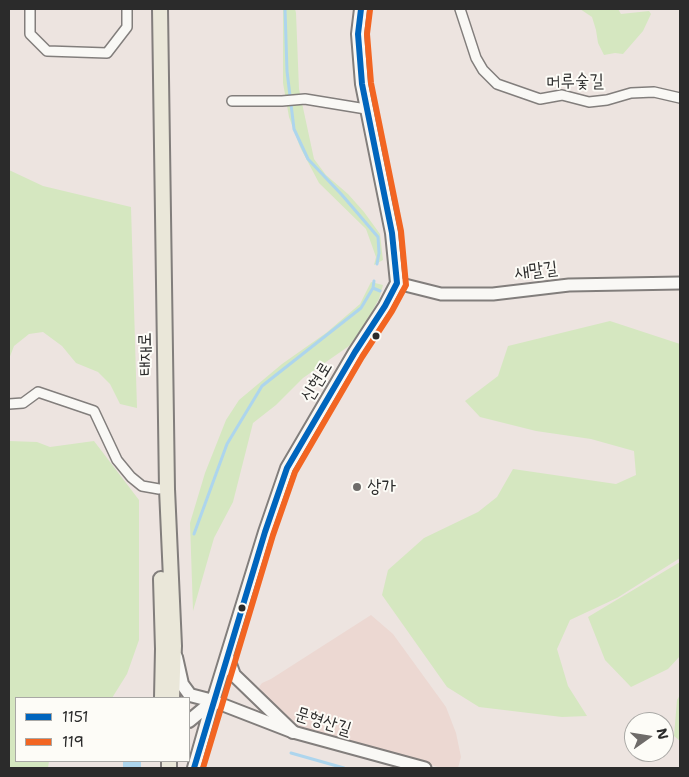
<!DOCTYPE html>
<meta charset="utf-8">
<style>
body{margin:0}
#map{position:relative;width:689px;height:777px;overflow:hidden;background:#ede4e0;font-family:"Shantell Sans",sans-serif}
canvas{display:block}
.frame{position:absolute;inset:0;border:10px solid #2b2b2b;pointer-events:none}
.legend{position:absolute;left:15px;top:697px;width:175px;height:65px;box-sizing:border-box;background:#fdfcf7;border:1px solid #a9a8a5;margin:0;padding:6px 9px;list-style:none;font-size:15px;color:#2b2b2b}
.legend li{display:flex;align-items:center;gap:10px;height:25px}
.legend b{width:25px;border:1px solid #a9a8a5}
.north{position:absolute;left:624px;top:712px;width:50px;height:50px;box-sizing:border-box;background:#fdfcf7;border:1px solid #a9a8a5;border-radius:50%;rotate:77deg;font-size:14px;font-weight:700;line-height:20px;text-align:center;color:#2b2b2b}
.north::after{content:'';display:block;margin:auto;width:18px;height:22px;background:#6f6c6a;clip-path:polygon(50% 0,100% 100%,50% 72%,0 100%)}
</style>
<div id="map">
<canvas width="689" height="777"></canvas>
<div class="frame"></div>
<ul class="legend">
<li><b style="height:6px;background:#0065bd"></b>1151</li>
<li><b style="height:6px;background:#f26522"></b>119</li>
</ul>
<div class="north">N</div>
</div>
<script>
const c = document.querySelector('canvas').getContext('2d');
c.lineJoin = 'round';
function fillPath(path, color) { c.fillStyle = color; c.fill(path, 'evenodd'); }
const toPath = rows => new Path2D(rows.map(r => 'M' + r).join(''));
function stroke(path, color, width, dash) { c.strokeStyle = color; c.lineWidth = width; c.lineCap = dash ? 'butt' : 'round'; c.setLineDash(dash || []); c.stroke(path); }
function label(font, color, halo, rows, align = 'center') {
  c.font = font + ' "Shantell Sans","Poor Story",sans-serif'; c.lineWidth = 4; c.setLineDash([]); c.textBaseline = 'middle'; c.strokeStyle = halo; c.fillStyle = color; for (const [text, x, y, turn = 0] of rows) {
    c.save(); c.translate(x, y); c.rotate((+turn || 0) * Math.PI / 180); c.textAlign = isNaN(turn) ? turn : align; if (halo) c.strokeText(text, 0, 0); c.fillText(text, 0, 0); c.restore();
  }
}
fillPath(toPath([
 [371,615,393,634,446,707,456,733,461,757,458,768,442,768,331,739,300,726,273,707,259,687,262,683,271,679]
]), '#ecd8d2');
fillPath(toPath([
 [283,9,295,9,296,13,299,89,314,159,326,175,348,194,364,212,380,234,383,260,374,265,376,257,366,229,319,183,300,147,289,117,283,83],
 [580,9,618,9,621,14,649,11,651,14,643,31,623,54,615,53,604,55,598,43,596,30,592,17],
 [9,170,43,186,131,207,137,408,120,404,110,384,98,372,76,363,62,346,43,332,29,334,14,346,9,359],
 [371,282,383,285,379,299,365,324,349,346,303,378,276,405,253,423,233,502,214,538,193,611,190,523,205,473,226,420,239,400,282,364,326,333,360,304],
 [610,321,680,344,680,558,617,598,570,620,557,649,568,686,587,716,562,717,479,707,447,687,382,595,388,570,424,538,478,512,497,497,513,469,616,484,636,475,634,451,591,439,536,431,480,417,465,401,498,376,508,346],
 [9,441,37,442,50,447,94,441,139,500,139,640,127,674,112,698,16,698,16,761,49,761,48,768,9,768],
 [680,562,680,656,668,669,631,687,605,660,588,617],
 [680,695,680,741,674,736,677,700]
]), '#d5e7c0');
stroke(toPath([
 [285,9,287,71,294,129,308,159,342,195,378,237,379,253,377,264],
 [373,288,380,291],
 [194,534,227,444,262,386,361,308,373,288,374,281],
 [291,753,344,768]
]), '#add5ed', 3);
stroke(toPath([
 [132,768,132,761]
]), '#add5ed', 18);
const minor = toPath([
 [30,9,30,34,47,51,107,53,127,27,127,9],
 [460,9,476,58,483,70,497,84,540,99,562,95,589,102,607,100,631,93,654,92,680,98],
 [232,101,282,101,305,99,366,109],
 [9,404,23,403,38,392,94,411,117,460,131,477,142,486,159,489]
]);
const tertiary = toPath([
 [397,283,441,294,493,294,569,285,680,283],
 [213,701,293,732,425,768]
]);
const secondary = toPath([
 [227,656,234,675,293,732],
 [176,657,182,684,190,695,213,701],
 [189,721,213,701],
 [194,768,213,701,265,532,287,468,355,352,385,306,397,283,392,233,362,84,358,34,361,9]
]);
const primary = toPath([
 [160,9,167,489,174,646,172,698],
 [161,579,163,649,162,698],
 [169,768,169,761]
]);
stroke(minor, '#827e7c', 12);
stroke(tertiary, '#827e7c', 15);
stroke(secondary, '#827e7c', 16);
stroke(primary, '#827e7c', 18);
stroke(minor, '#f9f8f5', 9);
stroke(tertiary, '#f9f8f5', 11);
stroke(secondary, '#f9f8f5', 12);
stroke(primary, '#eae7d9', 14);
stroke(toPath([
 [194,768,265,532,287,468,355,352,385,306,397,283,392,233,362,84,358,34,361,9]
]), '#0065bd', 6);
stroke(toPath([
 [203,768,273,535,295,472,362,357,392,311,406,285,401,231,371,83,367,34,370,10]
]), '#f26522', 6);
for (const [x, y, r, color] of [
 [376,336,4.5,"#2b2b2b"],
 [357,487,5,"#6f6c6a"],
 [242,608,4.5,"#2b2b2b"]
]) { const dot = new Path2D(); dot.arc(x, y, r, 0, 2 * Math.PI); c.fillStyle = color; c.fill(dot); stroke(dot, '#fdfcf7', 2); }
label('18px', '#2b2b2b', '#fdfcf7', [
 ["머루숯길",575,82,-1],
 ["새말길",536,271,-7],
 ["태재로",146,354,-91],
 ["신현로",317,382,-59],
 ["문형산길",323,722,17]
]);
label('18px', '#2b2b2b', '#fdfcf7', [
 ["상가",367,487]
], 'left');
</script>
